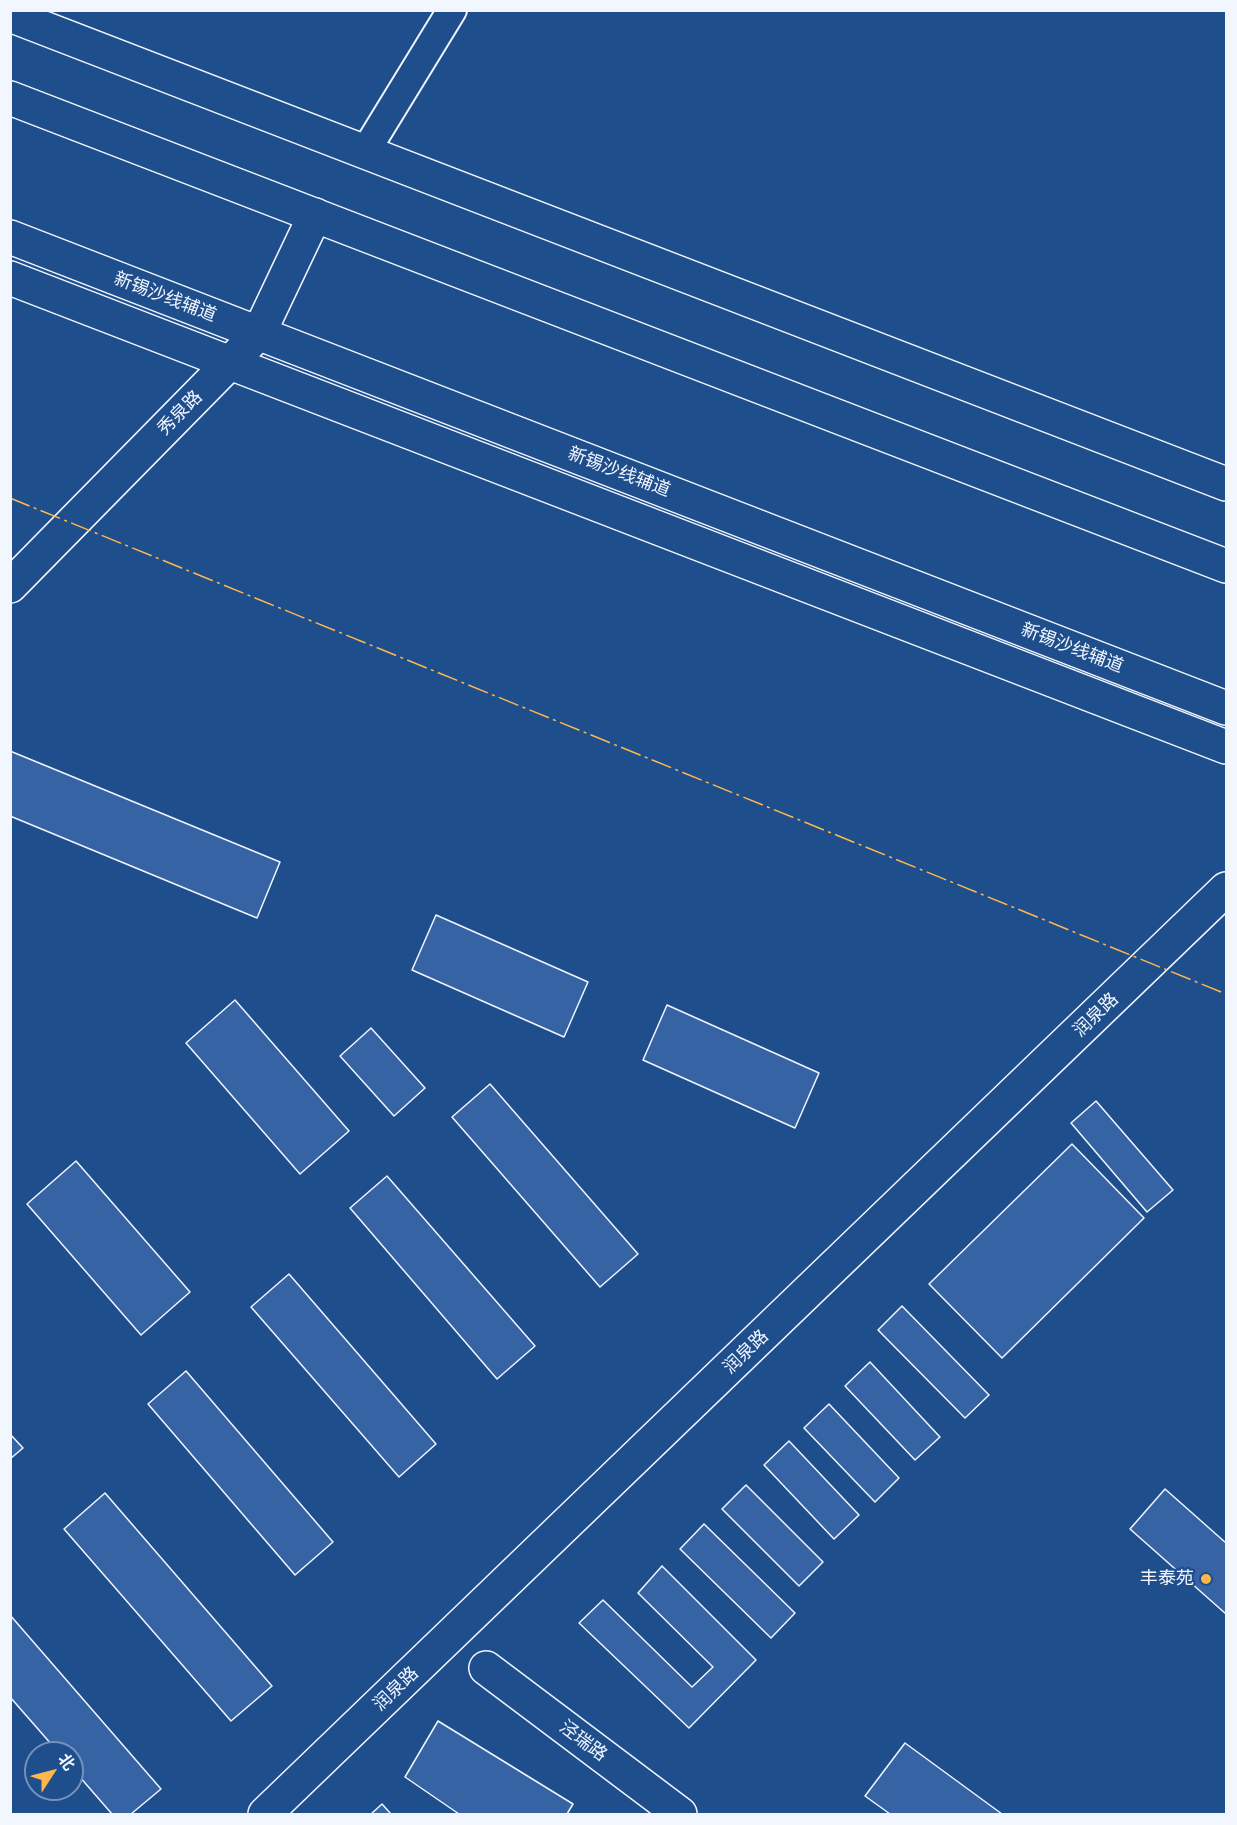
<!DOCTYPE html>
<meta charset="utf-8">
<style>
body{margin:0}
#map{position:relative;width:1237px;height:1825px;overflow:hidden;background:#1f4e8c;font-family:Quicksand,"Noto Sans SC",sans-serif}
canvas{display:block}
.frame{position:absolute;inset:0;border:12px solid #f2f6ff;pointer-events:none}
.north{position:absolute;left:24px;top:1741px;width:60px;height:60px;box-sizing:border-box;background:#1f4e8c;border:2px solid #7391ba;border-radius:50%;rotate:54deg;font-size:16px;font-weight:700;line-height:24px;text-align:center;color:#f2f6ff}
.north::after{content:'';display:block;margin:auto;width:21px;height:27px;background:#ffb74d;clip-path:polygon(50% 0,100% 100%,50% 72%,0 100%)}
</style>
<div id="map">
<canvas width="1237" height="1825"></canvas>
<div class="frame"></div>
<div class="north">北</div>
</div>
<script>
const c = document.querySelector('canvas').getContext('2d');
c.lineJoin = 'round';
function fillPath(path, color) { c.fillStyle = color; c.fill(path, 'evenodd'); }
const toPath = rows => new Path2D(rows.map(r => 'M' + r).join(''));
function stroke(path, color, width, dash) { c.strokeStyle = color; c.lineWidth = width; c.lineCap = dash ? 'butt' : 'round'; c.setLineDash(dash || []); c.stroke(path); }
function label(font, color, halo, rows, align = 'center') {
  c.font = font + ' Quicksand,"Noto Sans SC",sans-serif'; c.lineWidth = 4.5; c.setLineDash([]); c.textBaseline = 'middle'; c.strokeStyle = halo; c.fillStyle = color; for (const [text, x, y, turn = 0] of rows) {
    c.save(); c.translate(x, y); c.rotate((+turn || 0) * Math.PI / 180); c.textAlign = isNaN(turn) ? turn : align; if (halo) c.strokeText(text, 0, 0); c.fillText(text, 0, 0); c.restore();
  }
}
const building = toPath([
 [10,751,280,862,257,918,10,816,10,751],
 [436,915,588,982,564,1037,412,970,436,915],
 [235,1000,349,1131,300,1174,186,1043,235,1000],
 [667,1005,819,1073,795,1128,643,1060,667,1005],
 [371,1028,425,1088,394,1116,340,1056,371,1028],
 [490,1084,638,1254,600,1287,452,1117,490,1084],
 [1096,1101,1173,1190,1147,1212,1071,1123,1096,1101],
 [1072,1144,1144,1218,1002,1358,929,1284,1072,1144],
 [76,1161,190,1292,141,1335,27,1204,76,1161],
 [387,1176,535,1346,497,1379,350,1208,387,1176],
 [289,1274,436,1444,399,1477,251,1307,289,1274],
 [902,1306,989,1395,965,1418,878,1330,902,1306],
 [870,1362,940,1437,915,1460,845,1386,870,1362],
 [186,1371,333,1542,295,1575,148,1404,186,1371],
 [829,1404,899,1478,875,1502,804,1428,829,1404],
 [10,1434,23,1448,10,1459,10,1434],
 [789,1441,859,1515,834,1539,764,1465,789,1441],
 [746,1485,823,1562,799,1586,722,1509,746,1485],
 [1165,1489,1226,1543,1226,1614,1130,1529,1165,1489],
 [105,1493,272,1686,231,1721,64,1529,105,1493],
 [704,1524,795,1613,771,1638,680,1549,704,1524],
 [662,1566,756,1660,689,1728,579,1623,603,1600,692,1687,713,1667,638,1593,662,1566],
 [10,1615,161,1789,131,1814,112,1814,72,1768,72,1753,59,1753,10,1697,10,1615],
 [438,1721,573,1804,567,1814,459,1814,405,1777,438,1721],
 [905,1743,1002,1814,890,1814,865,1796,905,1743],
 [382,1804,391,1814,371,1814,382,1804]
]);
fillPath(building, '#3563a3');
stroke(building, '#f2f6ff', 1.5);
const minor = toPath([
 [365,152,452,10]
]);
const tertiary = toPath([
 [10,237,1226,708],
 [10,278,1226,747],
 [10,586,259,333,315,215],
 [486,1668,680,1814],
 [265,1814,1226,889]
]);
const primary = toPath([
 [10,15,1226,484],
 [10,98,1226,566]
]);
stroke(minor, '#f2f6ff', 32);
stroke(tertiary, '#f2f6ff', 36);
stroke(primary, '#f2f6ff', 36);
stroke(minor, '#1f4e8c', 28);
stroke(tertiary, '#1f4e8c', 33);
stroke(primary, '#1f4e8c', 33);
stroke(toPath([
 [10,498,1226,994]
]), '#ffb74d', 1.5, [21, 4.5, 3, 4.5]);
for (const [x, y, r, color] of [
 [1206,1579,6,"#ffb74d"]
]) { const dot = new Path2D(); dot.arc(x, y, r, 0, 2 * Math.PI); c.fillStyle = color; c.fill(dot); stroke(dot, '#1f4e8c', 2); }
label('18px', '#f2f6ff', '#1f4e8c', [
 ["新锡沙线辅道",165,297,21],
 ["秀泉路",180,413,-45],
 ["新锡沙线辅道",619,472,21],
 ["新锡沙线辅道",1072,648,21],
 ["润泉路",1096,1015,-44],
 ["润泉路",746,1352,-44],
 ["润泉路",396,1689,-44],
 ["泾瑞路",583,1741,37]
]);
label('18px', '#f2f6ff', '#1f4e8c', [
 ["丰泰苑",1194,1579]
], 'right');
</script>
